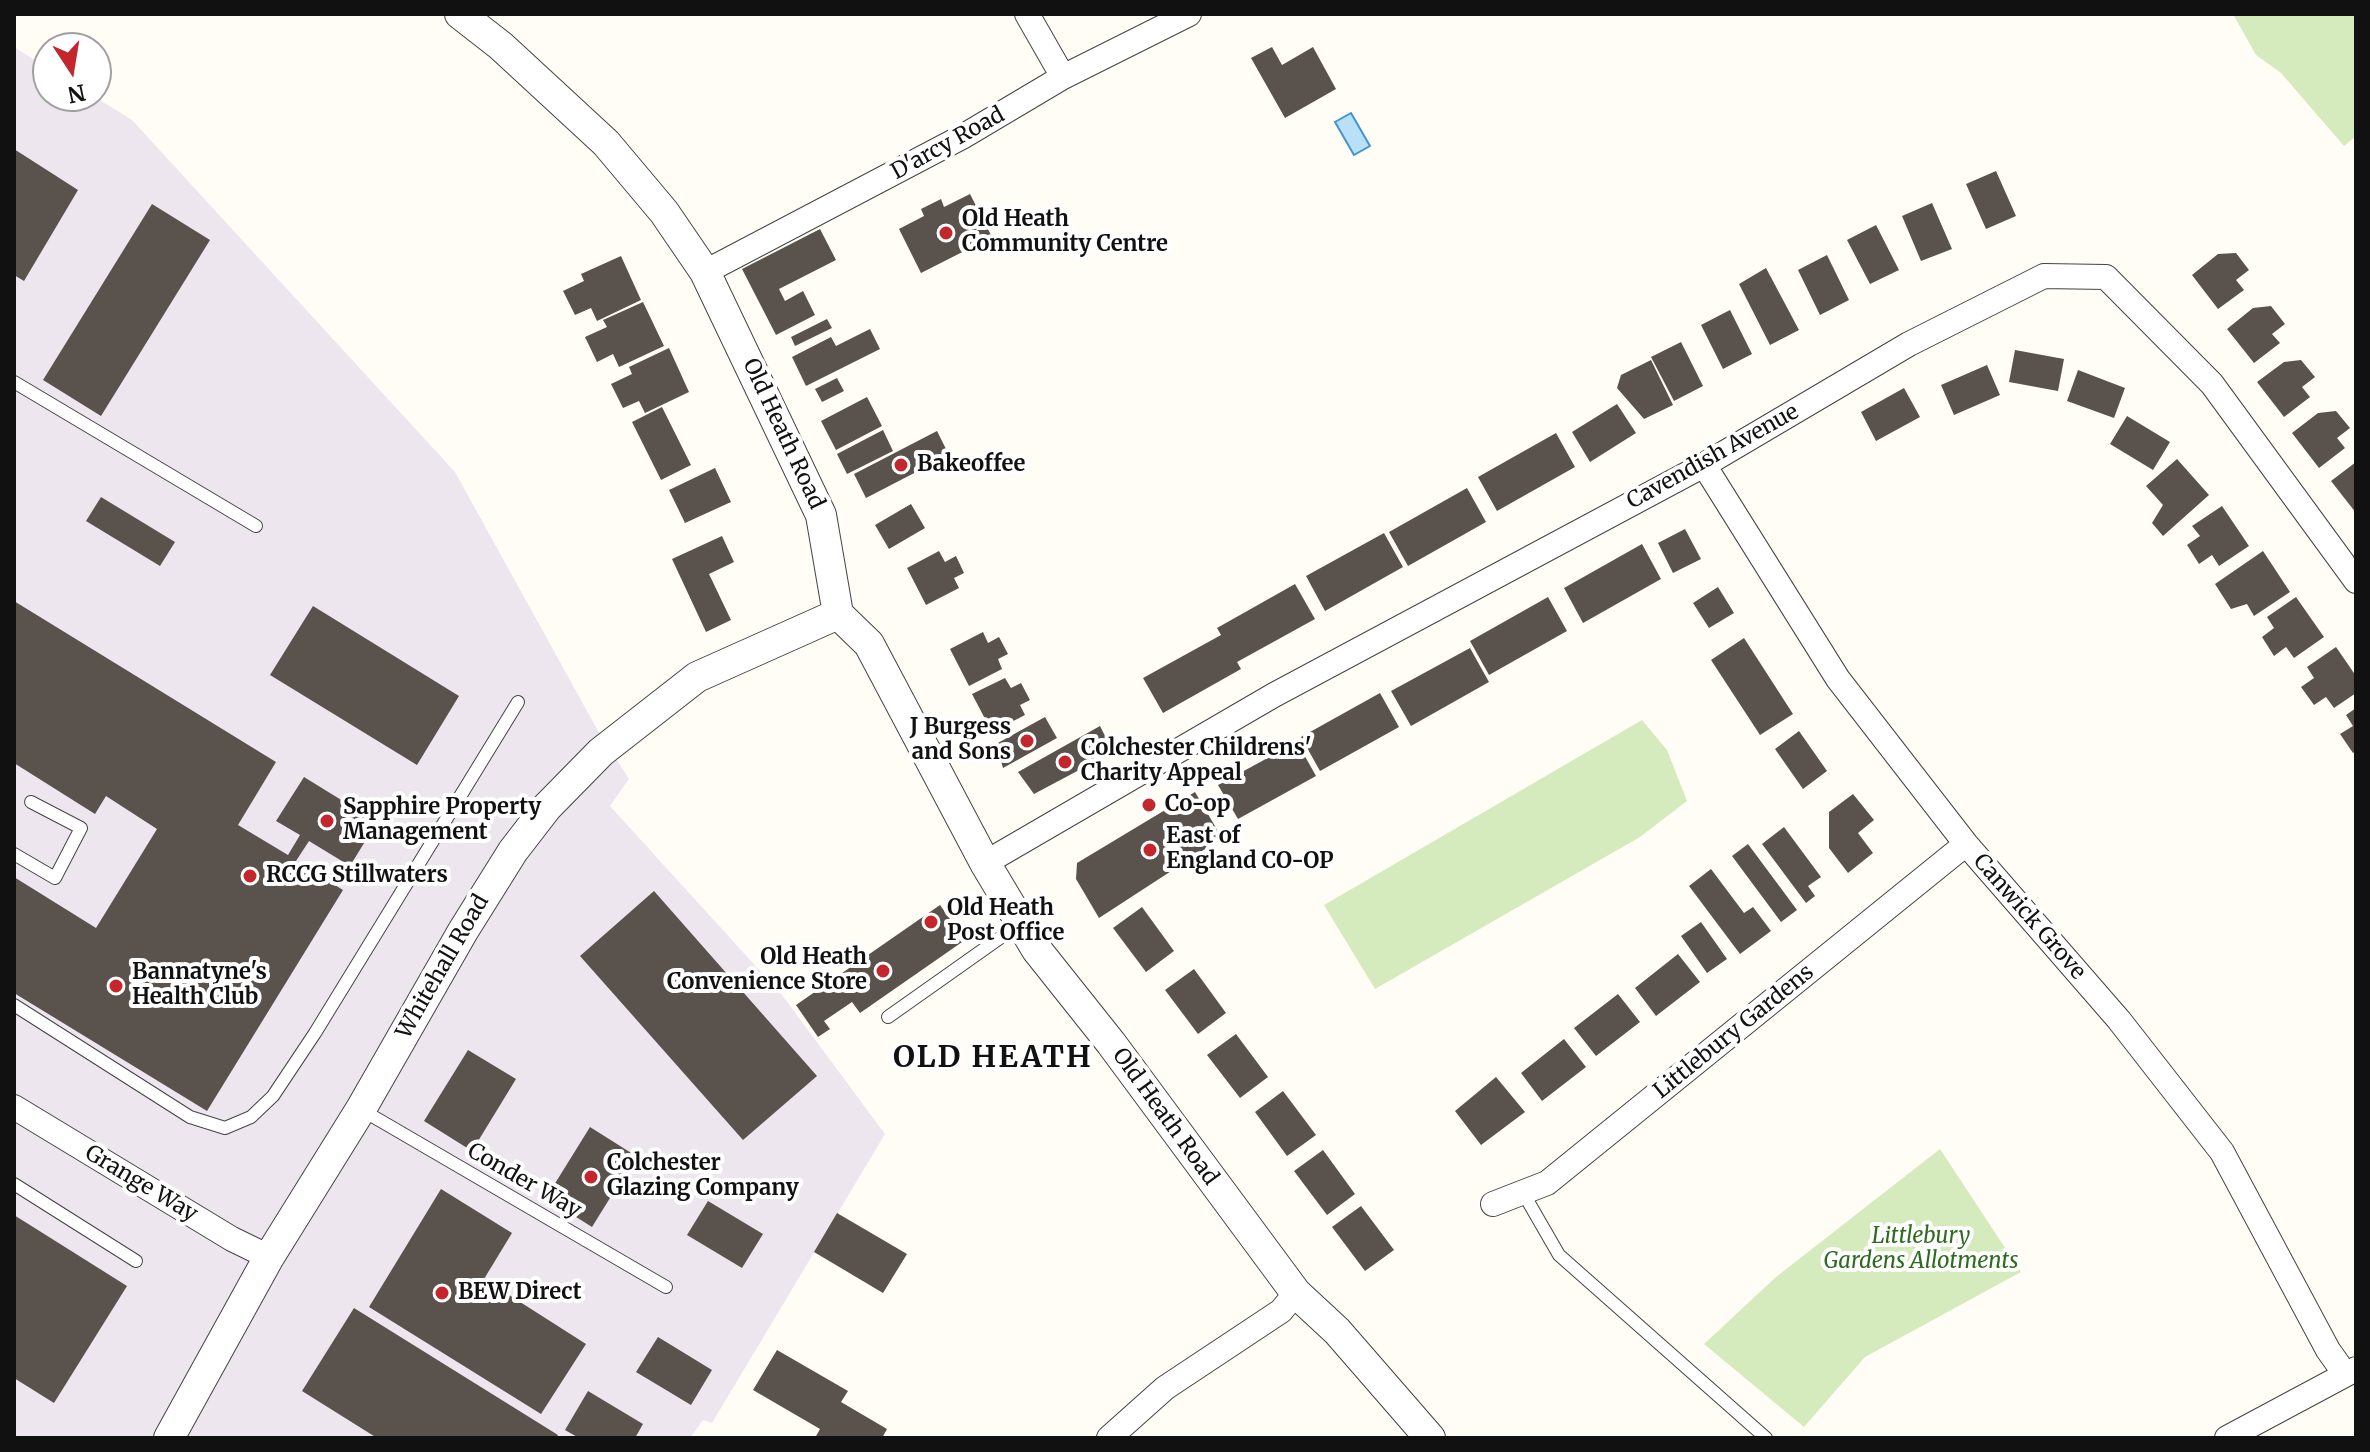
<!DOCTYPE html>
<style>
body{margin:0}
#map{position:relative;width:2370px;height:1452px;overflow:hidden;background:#fffdf5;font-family:Merriweather,serif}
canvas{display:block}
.frame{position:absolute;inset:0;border:16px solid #111;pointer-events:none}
.north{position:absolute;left:32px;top:32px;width:80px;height:80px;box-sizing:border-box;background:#fff;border:2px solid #a0a0a0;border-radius:50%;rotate:168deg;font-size:22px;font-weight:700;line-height:32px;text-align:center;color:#111}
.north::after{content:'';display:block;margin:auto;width:28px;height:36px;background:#c4262e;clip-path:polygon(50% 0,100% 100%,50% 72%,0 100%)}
</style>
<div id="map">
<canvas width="2370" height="1452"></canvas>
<div class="frame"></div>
<div class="north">N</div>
</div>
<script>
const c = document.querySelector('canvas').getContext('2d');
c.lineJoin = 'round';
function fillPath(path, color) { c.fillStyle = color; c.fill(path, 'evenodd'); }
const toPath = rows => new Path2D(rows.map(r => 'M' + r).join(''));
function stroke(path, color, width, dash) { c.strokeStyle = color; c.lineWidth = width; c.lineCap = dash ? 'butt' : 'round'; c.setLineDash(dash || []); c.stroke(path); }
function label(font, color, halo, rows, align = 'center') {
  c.font = font + ' Merriweather,serif'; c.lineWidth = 8; c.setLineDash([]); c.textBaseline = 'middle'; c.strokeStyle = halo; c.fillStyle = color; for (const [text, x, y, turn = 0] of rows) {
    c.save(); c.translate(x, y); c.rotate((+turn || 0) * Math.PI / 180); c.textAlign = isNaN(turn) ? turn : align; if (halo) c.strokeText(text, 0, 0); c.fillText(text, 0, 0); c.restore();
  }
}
fillPath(toPath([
 [14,47,48,68,48,96,93,96,132,120,455,472,597,729,629,779,610,806,782,995,885,1134,712,1423,703,1420,690,1438,14,1438]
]), '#eee6ef');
fillPath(toPath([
 [2233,14,2356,14,2356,136,2344,146,2281,73,2256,55],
 [1642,720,1667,750,1687,801,1640,837,1375,989,1324,905],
 [1940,1149,2021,1272,1865,1357,1804,1427,1704,1344,1776,1277]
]), '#d5ebbd');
const water = toPath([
 [1351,113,1370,146,1354,155,1335,122,1351,113]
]);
fillPath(water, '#b9e0f7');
stroke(water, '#3f96cf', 2);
fillPath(toPath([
 [1272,47,1282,65,1313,47,1336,89,1285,118,1251,58],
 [14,149,78,190,24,281,14,275],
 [1996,171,2016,216,1986,229,1966,184],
 [970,194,992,237,921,273,899,229,924,216,921,209,941,199,944,207],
 [1932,203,1952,249,1921,261,1902,216],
 [152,204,210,240,101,416,43,380],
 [1876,225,1899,270,1870,284,1847,240],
 [820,229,836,260,779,289,785,301,803,291,815,315,776,335,742,269],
 [2236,253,2249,270,2236,280,2244,290,2218,309,2192,275,2218,254],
 [1827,255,1849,300,1820,315,1798,270],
 [621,256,641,300,597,321,591,308,575,315,563,291,584,281,581,274],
 [1766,268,1799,330,1770,345,1739,284],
 [643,302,664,346,619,367,613,354,597,362,585,337,607,327,603,320],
 [2271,306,2285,324,2272,334,2280,343,2254,363,2227,329,2253,308],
 [1730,310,1752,354,1723,369,1701,325],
 [827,319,832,328,795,346,791,337],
 [870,329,880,349,806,386,792,357,831,337,836,346],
 [1681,342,1703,386,1674,401,1651,357],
 [669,348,689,392,645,413,639,401,623,408,611,384,632,374,629,367],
 [2015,350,2064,359,2058,391,2009,382],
 [1651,360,1673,405,1644,419,1617,388,1621,375],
 [2301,360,2315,377,2302,387,2310,397,2284,417,2257,382,2284,362],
 [1987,365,2000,395,1954,415,1941,385],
 [2078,370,2125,388,2114,418,2067,401],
 [837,378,844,391,822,402,815,389],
 [1904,388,1920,417,1876,441,1861,412],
 [867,397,882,426,836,450,821,421],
 [1617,404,1636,433,1590,462,1572,432],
 [662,407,691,465,661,480,632,422],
 [2336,411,2350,428,2337,438,2345,448,2319,468,2292,433,2318,413],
 [2127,416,2170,442,2153,470,2110,444],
 [883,430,893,451,847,474,837,454],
 [937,431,949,455,866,498,854,474],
 [1556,433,1575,467,1497,511,1478,477],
 [2177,459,2209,495,2163,536,2152,523,2163,505,2146,486],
 [2356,462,2356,513,2331,481],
 [715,468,731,502,685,523,669,490],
 [1467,488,1486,522,1408,566,1389,532],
 [101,497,175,542,160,566,86,521],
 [911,504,925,528,889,549,875,525],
 [2222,506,2249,546,2219,566,2212,555,2199,564,2187,545,2200,536,2192,526],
 [1685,529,1701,559,1673,573,1658,543],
 [1384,533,1403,567,1325,611,1306,576],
 [722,536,734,562,709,574,731,620,706,632,672,559],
 [1642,544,1661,579,1583,623,1564,588],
 [939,551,945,562,956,556,964,573,954,578,959,588,926,605,907,568],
 [2263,551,2290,592,2254,616,2247,604,2231,609,2215,584],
 [1295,584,1315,619,1237,662,1241,669,1163,713,1143,678,1221,635,1217,628],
 [1718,587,1734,613,1709,628,1693,603],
 [1548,597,1567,631,1489,675,1470,641],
 [2296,597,2324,637,2294,658,2286,647,2274,656,2262,637,2274,628,2267,617],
 [14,601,276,762,238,825,288,855,300,835,276,821,304,777,377,822,350,866,309,841,296,861,343,890,207,1111,14,993,14,877,96,928,157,829,106,796,95,814,14,763],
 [313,606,459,696,417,765,270,675],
 [983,632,988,643,999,637,1008,654,998,659,1002,669,969,686,950,649],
 [1744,638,1793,714,1760,735,1711,660],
 [2336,647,2356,676,2356,693,2334,708,2326,697,2314,705,2301,687,2314,678,2307,667],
 [1470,648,1489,682,1411,726,1391,691],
 [1005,678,1011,688,1021,683,1030,700,1020,705,1025,715,992,732,972,694],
 [1380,693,1399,727,1320,771,1301,737],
 [2356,708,2356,751,2353,753,2340,734,2353,726,2346,715],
 [1045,717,1057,738,1003,768,996,744],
 [1100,726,1113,752,1034,794,1018,772],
 [1799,731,1827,771,1803,789,1775,749],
 [1297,742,1316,776,1238,819,1218,785],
 [1195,792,1222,838,1099,918,1076,879,1077,863],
 [1853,794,1874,820,1858,833,1873,853,1848,873,1829,848,1829,812],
 [1784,827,1821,877,1808,886,1815,896,1806,903,1762,844],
 [1748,844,1797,910,1781,922,1732,856],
 [1711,869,1744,913,1753,907,1771,931,1740,954,1689,886],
 [654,891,817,1076,743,1140,580,956],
 [940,905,965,940,860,1013,852,1002,824,1021,830,1029,818,1037,796,1005],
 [1142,907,1174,951,1146,972,1113,928],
 [1701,922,1727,959,1707,973,1681,936],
 [1678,954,1700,982,1656,1016,1635,988],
 [1194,969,1226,1013,1198,1034,1165,990],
 [1618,994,1640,1022,1596,1056,1574,1028],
 [1236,1034,1268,1077,1240,1098,1207,1055],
 [1564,1039,1586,1067,1542,1101,1521,1073],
 [468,1050,516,1079,472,1151,424,1121],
 [1496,1077,1525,1112,1481,1145,1455,1111],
 [1283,1091,1316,1135,1287,1156,1255,1112],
 [590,1127,636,1156,592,1227,546,1198],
 [1323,1150,1355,1194,1327,1215,1294,1171],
 [441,1189,512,1233,484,1279,586,1344,541,1414,369,1307],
 [708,1201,763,1234,742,1268,687,1235],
 [1361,1206,1394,1250,1365,1271,1332,1227],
 [837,1213,907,1254,883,1293,814,1252],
 [14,1215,127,1286,54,1403,14,1378],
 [354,1308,558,1435,556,1438,377,1438,302,1391],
 [658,1337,712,1370,691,1405,636,1372],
 [777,1350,848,1391,841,1402,887,1429,882,1438,815,1438,820,1429,753,1390],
 [588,1391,643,1424,635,1438,579,1438,565,1430]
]), '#5a524d');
const service = toPath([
 [14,382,256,526],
 [14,854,55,878,81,828,31,802],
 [14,1005,190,1117,225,1128,251,1117,273,1096,315,1033,518,702],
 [888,1017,1021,923],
 [362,1110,666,1287],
 [14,1184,136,1261],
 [1522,1191,1559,1255,1766,1438]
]);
const minor = toPath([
 [1027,14,1063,77],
 [705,272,962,137,1063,77,1189,14],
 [1704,465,1838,679,1966,844,2119,1020,2222,1152,2328,1350,2345,1374],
 [985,863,1274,695,1704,465,1909,344,2044,276,2106,277,2212,384,2356,581],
 [14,1107,232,1239,269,1257],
 [1493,1204,1547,1183,1966,844],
 [1109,1438,1165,1388,1281,1311,1296,1293],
 [2227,1438,2356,1369]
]);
const tertiary = toPath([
 [460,14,501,46,606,143,664,212,705,272,821,515,838,614,869,644,985,863,1037,950,1111,1043,1296,1293,1337,1331,1430,1438],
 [169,1438,269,1257,361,1109,463,931,513,851,547,807,601,752,697,677,838,614]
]);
stroke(service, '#444', 14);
stroke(minor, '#444', 26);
stroke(tertiary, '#444', 32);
stroke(service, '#fff', 12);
stroke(minor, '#fff', 24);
stroke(tertiary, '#fff', 30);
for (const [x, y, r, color] of [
 [946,233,8,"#c4262e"],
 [901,465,8,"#c4262e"],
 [1027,741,8,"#c4262e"],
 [1065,762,8,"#c4262e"],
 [1149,805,8,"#c4262e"],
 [327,821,8,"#c4262e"],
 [1150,850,8,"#c4262e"],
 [250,876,8,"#c4262e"],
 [931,922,8,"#c4262e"],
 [883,971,8,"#c4262e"],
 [116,986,8,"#c4262e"],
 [591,1177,8,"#c4262e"],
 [442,1293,8,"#c4262e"]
]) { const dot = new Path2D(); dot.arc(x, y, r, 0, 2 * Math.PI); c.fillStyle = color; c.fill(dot); stroke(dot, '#fff', 3); }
label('22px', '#111', '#fff', [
 ["D'arcy Road",948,144,-29],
 ["Old Heath Road",783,434,65],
 ["Cavendish Avenue",1713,457,-29],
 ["Canwick Grove",2029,917,49],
 ["Whitehall Road",443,967,-60],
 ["Littlebury Gardens",1734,1032,-39],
 ["Old Heath Road",1165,1117,54],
 ["Conder Way",524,1181,30],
 ["Grange Way",141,1184,31]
]);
label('bold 22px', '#111', '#fff', [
 ["Old Heath",962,220],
 ["Community Centre",962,245],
 ["Bakeoffee",917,465],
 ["J Burgess",1011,728,"right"],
 ["and Sons",1011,753,"right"],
 ["Colchester Childrens'",1081,749],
 ["Charity Appeal",1081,774],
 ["Co-op",1165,805],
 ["Sapphire Property",343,808],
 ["Management",343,833],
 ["East of",1166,837],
 ["England CO-OP",1166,862],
 ["RCCG Stillwaters",266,876],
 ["Old Heath",947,909],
 ["Post Office",947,934],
 ["Old Heath",867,958,"right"],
 ["Convenience Store",867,983,"right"],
 ["Bannatyne's",132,973],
 ["Health Club",132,998],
 ["Colchester",607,1164],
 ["Glazing Company",607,1189],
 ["BEW Direct",458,1293]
], 'left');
label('italic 22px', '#2f6b1f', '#fff', [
 ["Littlebury",1921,1237],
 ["Gardens Allotments",1921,1262]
]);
c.letterSpacing = '2px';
label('bold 30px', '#111', '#fff', [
 ["OLD HEATH",993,1059]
]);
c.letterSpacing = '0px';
</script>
